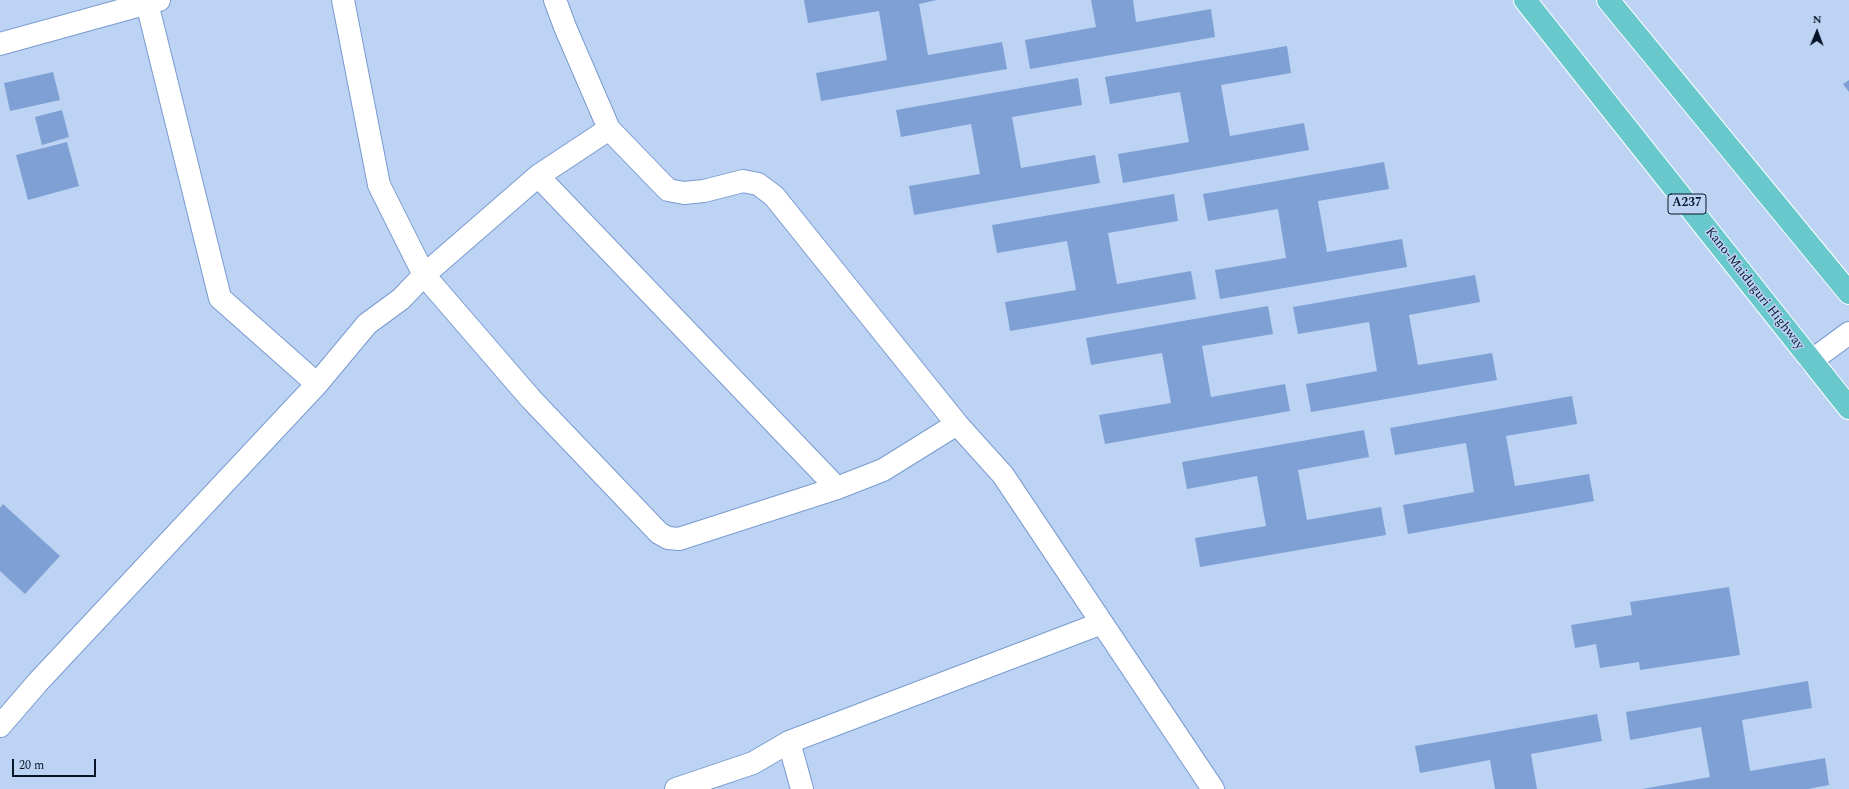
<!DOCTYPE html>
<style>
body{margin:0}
#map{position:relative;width:1849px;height:789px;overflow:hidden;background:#bdd3f4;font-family:Spectral,serif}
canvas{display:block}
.north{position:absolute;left:1797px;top:12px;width:40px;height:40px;-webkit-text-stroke:3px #bdd3f4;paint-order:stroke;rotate:1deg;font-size:11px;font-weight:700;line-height:16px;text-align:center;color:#081528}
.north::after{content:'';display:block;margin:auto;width:14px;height:18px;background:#081528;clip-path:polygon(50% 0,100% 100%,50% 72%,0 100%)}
.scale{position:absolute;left:12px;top:759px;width:84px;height:18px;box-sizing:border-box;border:2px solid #081528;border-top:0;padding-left:5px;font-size:12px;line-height:14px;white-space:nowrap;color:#081528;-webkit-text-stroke:3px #bdd3f4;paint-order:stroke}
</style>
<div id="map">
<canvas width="1849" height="789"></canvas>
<div class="north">N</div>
<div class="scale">20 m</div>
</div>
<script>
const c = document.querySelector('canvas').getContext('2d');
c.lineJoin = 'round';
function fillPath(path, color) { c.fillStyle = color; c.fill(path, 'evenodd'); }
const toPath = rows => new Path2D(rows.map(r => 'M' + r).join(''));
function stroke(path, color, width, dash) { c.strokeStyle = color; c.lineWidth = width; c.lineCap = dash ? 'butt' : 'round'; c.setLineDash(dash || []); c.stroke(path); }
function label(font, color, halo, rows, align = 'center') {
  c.font = font + ' Spectral,serif'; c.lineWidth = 3; c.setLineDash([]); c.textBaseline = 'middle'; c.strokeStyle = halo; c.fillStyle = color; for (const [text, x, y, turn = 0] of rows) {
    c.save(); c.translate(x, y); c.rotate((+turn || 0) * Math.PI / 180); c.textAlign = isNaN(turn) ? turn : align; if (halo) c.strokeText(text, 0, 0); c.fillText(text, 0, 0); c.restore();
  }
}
fillPath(toPath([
 [804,0,937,0,919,4,928,55,1002,42,1007,69,821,101,816,73,887,60,879,11,808,23],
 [1091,0,1133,0,1136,22,1211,9,1215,37,1030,69,1025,40,1096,27],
 [1287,46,1291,73,1221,85,1230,136,1304,123,1309,150,1123,183,1118,154,1189,142,1180,92,1110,104,1105,77],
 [53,72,60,100,10,111,4,83],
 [1078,78,1082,105,1012,117,1021,168,1095,155,1100,183,914,215,909,186,980,174,971,124,901,137,896,110],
 [1849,80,1849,92,1843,84],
 [62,110,69,137,42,145,35,117],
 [67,142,79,186,28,200,16,155],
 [1384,162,1389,189,1318,201,1327,252,1402,239,1407,267,1220,299,1215,270,1286,258,1278,209,1208,221,1203,194],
 [1174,194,1178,221,1108,233,1117,284,1191,271,1196,299,1010,331,1005,302,1076,290,1067,241,997,253,992,225],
 [1475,275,1480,302,1409,315,1418,365,1492,353,1497,380,1311,412,1306,384,1377,371,1369,322,1298,334,1293,307],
 [1268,306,1273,334,1202,346,1211,397,1285,384,1290,411,1105,444,1099,415,1171,403,1162,353,1091,365,1086,338],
 [1572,396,1577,424,1506,436,1515,486,1589,474,1594,501,1408,534,1403,505,1474,492,1466,443,1395,455,1390,428],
 [1364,430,1369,457,1298,470,1307,520,1381,507,1386,535,1200,567,1195,538,1266,526,1257,476,1187,489,1182,462],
 [3,504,60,556,25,594,0,571,0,508],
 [1729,587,1740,655,1640,670,1639,662,1600,668,1596,644,1575,648,1571,625,1632,615,1630,602],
 [1808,681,1812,708,1742,720,1750,771,1825,758,1829,785,1808,789,1642,789,1710,777,1701,727,1630,740,1626,712],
 [1597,714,1602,741,1531,754,1537,789,1495,789,1490,760,1420,773,1415,746]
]), '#7ea0d4');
const minor = toPath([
 [343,0,379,185,424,275,531,399,659,533,668,538,679,539,837,488,883,470,957,424],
 [555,0,565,27,609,129,668,190,684,193,704,191,743,181,758,184,774,196,957,424,1003,475,1213,789],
 [147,3,220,298,317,384],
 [0,44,159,0],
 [538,176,837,488],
 [1811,361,1849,333],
 [0,726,38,682,317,384,367,324,401,299,424,275,538,176,609,129],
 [789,742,802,789],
 [676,789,753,763,789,742,1102,623]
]);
const trunk = toPath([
 [1525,0,1849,408],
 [1608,0,1849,293]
]);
stroke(minor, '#799bcf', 24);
stroke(trunk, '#fff', 24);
stroke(minor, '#fff', 22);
stroke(trunk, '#68c8cc', 22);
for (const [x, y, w] of [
 [1687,204,38]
]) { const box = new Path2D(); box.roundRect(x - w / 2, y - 10, w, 20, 3); c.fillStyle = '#bdd3f4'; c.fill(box); stroke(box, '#081528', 1); }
label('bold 12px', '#081528', null, [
 ["A237",1687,204]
]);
label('13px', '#081528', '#bdd3f4', [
 ["Kano-Maiduguri Highway",1754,289,52]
]);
</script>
